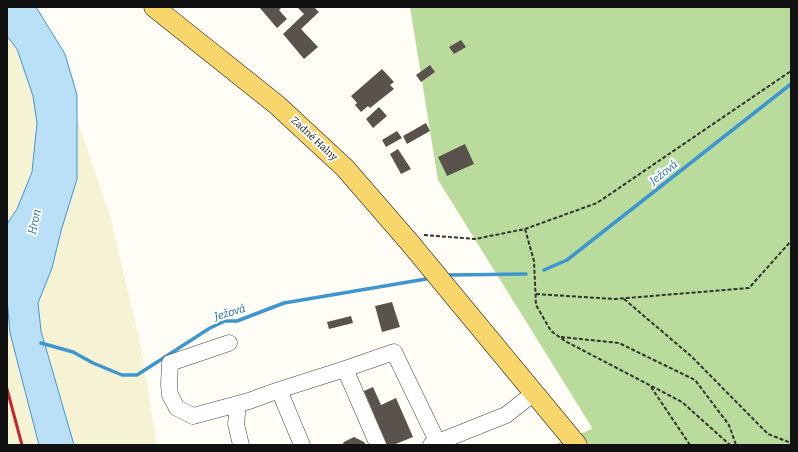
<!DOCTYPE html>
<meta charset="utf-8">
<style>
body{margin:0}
#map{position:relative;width:798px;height:452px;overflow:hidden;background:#fffdf5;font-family:Bitter,serif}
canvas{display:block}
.frame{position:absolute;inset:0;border:8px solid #111;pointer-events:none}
</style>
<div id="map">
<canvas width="798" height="452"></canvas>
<div class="frame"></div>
</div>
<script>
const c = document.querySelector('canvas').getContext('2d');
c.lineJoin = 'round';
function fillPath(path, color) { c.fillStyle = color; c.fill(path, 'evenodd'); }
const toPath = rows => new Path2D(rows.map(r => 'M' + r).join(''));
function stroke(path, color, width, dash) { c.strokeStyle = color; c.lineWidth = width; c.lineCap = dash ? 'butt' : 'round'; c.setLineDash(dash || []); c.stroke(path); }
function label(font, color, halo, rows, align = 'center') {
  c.font = font + ' Bitter,serif'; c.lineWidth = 4; c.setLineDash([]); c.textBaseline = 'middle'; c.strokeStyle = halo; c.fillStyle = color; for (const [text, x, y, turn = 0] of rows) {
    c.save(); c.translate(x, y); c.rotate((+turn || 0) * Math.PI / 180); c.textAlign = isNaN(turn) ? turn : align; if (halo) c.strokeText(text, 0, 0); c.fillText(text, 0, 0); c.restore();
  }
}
fillPath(toPath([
 [7,7,70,98,111,219,140,342,157,445,7,445]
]), '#f6f3d4');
fillPath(toPath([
 [410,7,791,7,791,445,553,445,592,429,591,426,438,180]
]), '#b9dc9c');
const water = toPath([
 [7,7,36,7,65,54,77,95,77,179,61,231,52,268,38,303,41,331,74,445,39,445,10,333,7,298,7,224,17,209,32,172,37,123,33,96,17,49,7,36,7,7]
]);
fillPath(water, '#b9e0f7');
stroke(water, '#3f96cf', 1);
stroke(toPath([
 [544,270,567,260,791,84],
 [450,275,526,274],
 [41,343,73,352,93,363,122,375,137,375,210,328,225,321,237,321,284,303,426,279]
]), '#3f96cf', 3.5);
fillPath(toPath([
 [259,7,282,7,279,10,287,19,277,28],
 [297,7,314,7,319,12,301,29,318,47,304,59,283,34,304,14],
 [461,40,466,47,454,54,449,47],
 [430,65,435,72,421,82,416,75],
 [382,69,394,82,390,85,394,89,370,108,368,106,361,112,355,105,357,103,351,96],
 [379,107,387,116,373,128,366,119],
 [426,123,430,131,407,144,403,136],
 [397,131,402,138,386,147,382,140],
 [465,144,474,164,447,176,438,157],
 [398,149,411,169,401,174,390,154],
 [392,302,400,327,382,332,375,306],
 [351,316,353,323,329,329,327,322],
 [373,387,381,405,396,398,413,437,393,445,387,445,364,391],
 [354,437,364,442,366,445,342,445,344,442]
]), '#5a524d');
const minor = toPath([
 [229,343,170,363,169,385,170,395,177,408,193,416,249,401,279,390],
 [238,404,236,424,241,445],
 [302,445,279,390,345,369],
 [378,445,345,369,394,352,438,443],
 [431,445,506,415,534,393]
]);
const major = toPath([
 [154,7,277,105,345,168,410,243,577,445]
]);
stroke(minor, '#444', 17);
stroke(major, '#222', 21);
stroke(toPath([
 [525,229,534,261,536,305,551,331,565,341,682,402,730,445],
 [424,235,475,239,525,229,597,203,791,71],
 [536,294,615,299,749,288,791,241],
 [624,299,691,356,768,434,791,443],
 [561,337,619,343,695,380,729,425,736,445],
 [651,387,690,445]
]), '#333', 2, [4, 2]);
stroke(minor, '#fff', 16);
stroke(major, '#f9d66b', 20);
stroke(toPath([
 [7,389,22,445]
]), '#c4262e', 3);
label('10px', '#111', '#fff', [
 ["Zadné Halny",314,139,43]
]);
label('italic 11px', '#1768a6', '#fff', [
 ["Ježová",664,173,-38],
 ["Hron",35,222,-77],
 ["Ježová",230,313,-16]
]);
</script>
